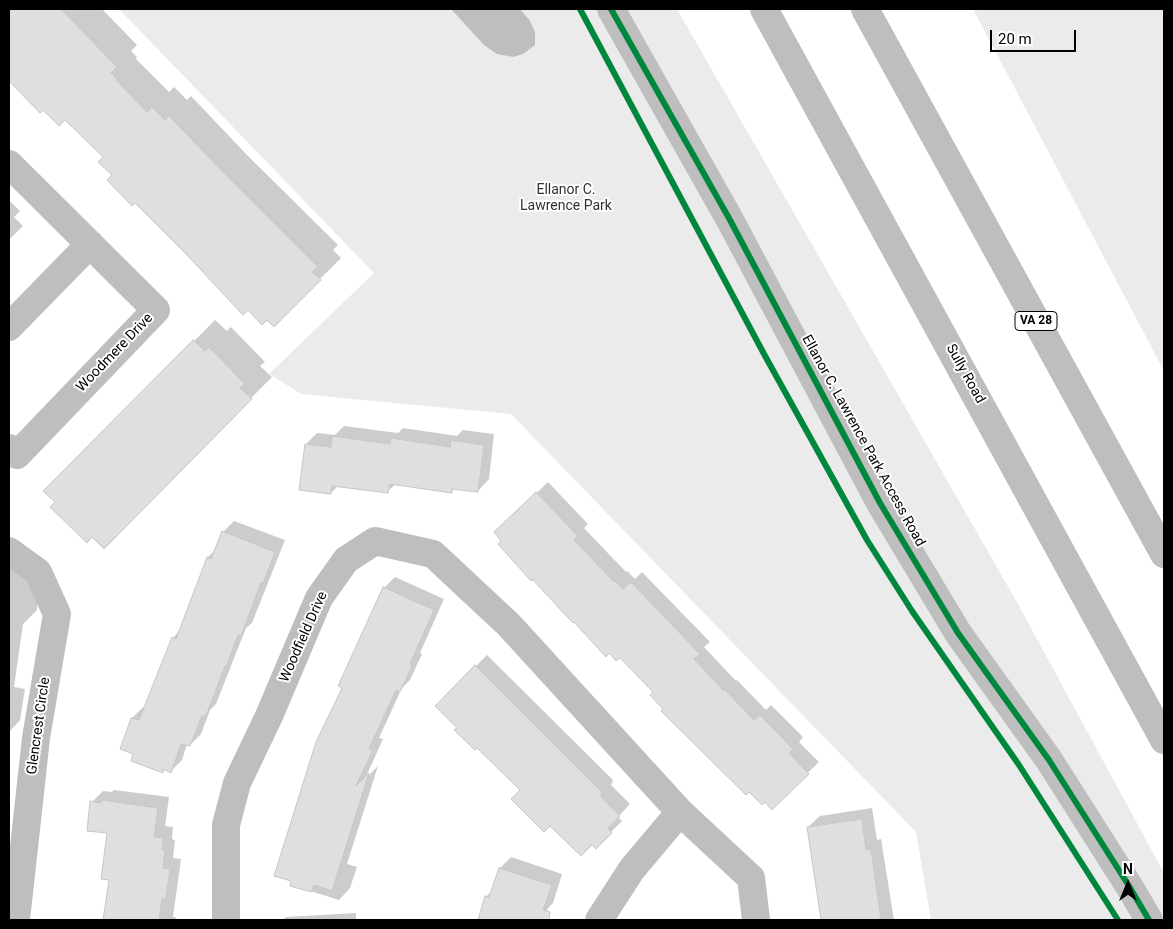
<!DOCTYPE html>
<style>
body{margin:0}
#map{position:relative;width:1173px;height:929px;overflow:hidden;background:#fff;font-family:Roboto,sans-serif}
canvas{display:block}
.frame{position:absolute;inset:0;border:10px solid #000;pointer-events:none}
.north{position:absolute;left:1103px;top:859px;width:50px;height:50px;-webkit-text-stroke:4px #fff;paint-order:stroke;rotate:0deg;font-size:14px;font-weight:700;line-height:20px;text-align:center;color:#000}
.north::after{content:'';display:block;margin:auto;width:18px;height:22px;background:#000;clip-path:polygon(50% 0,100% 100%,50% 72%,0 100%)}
.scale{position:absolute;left:990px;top:30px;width:86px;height:22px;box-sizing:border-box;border:2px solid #000;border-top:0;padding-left:6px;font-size:15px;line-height:18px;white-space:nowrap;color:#000;-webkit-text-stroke:4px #fff;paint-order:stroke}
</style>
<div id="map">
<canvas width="1173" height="929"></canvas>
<div class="frame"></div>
<div class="north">N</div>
<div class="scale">20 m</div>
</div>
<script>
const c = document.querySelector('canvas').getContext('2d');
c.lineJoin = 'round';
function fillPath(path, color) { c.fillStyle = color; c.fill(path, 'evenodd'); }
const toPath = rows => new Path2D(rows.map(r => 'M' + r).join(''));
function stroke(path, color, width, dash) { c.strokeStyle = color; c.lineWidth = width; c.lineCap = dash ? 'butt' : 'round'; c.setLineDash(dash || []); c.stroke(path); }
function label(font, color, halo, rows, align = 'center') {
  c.font = font + ' Roboto,sans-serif'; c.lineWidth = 4; c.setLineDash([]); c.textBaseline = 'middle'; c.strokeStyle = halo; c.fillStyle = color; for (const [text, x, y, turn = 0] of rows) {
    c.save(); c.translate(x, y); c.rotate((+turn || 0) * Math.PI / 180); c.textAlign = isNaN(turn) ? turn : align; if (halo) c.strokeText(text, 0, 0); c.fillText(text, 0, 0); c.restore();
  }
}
fillPath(toPath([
 [119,9,677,9,1018,604,1164,873,1164,920,931,920,916,832,511,414,301,394,269,374,374,273],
 [973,9,1164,9,1164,371]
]), '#ebebeb');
fillPath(toPath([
 [451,9,520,9,530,21,535,32,535,45,523,54,513,57,497,54,484,45]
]), '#bebebe');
fillPath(toPath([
 [9,9,102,9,137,45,131,51,137,57,136,59,169,92,174,87,187,100,191,96,248,156,338,245,333,250,341,258,274,325,113,175,104,157,65,119,43,108,40,111,9,79],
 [9,200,20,211,14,217,23,226,9,240],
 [215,320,227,331,231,327,265,362,260,366,272,377,104,547,45,491],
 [344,426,398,433,403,428,457,436,463,430,494,434,489,479,478,491,455,488,451,492,396,484,388,491,339,485,331,493,306,444,317,433,335,435],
 [548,482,588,524,584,528,626,572,627,571,635,579,642,572,710,642,704,647,736,681,737,680,766,710,771,705,803,737,799,742,819,762,772,808,665,708,655,692,620,656,503,541,506,522],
 [234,521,285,540,252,623,246,628,216,704,210,710,201,734,190,745,187,744,182,760,171,771,165,769,162,772,135,753,121,748,132,718,143,707,145,708,173,638,181,629,208,557,216,549,223,532],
 [9,567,17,568,17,574,41,577,37,610,23,624,14,687,25,689,20,720,9,732],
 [395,577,444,599,420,653,422,654,410,680,402,688,379,738,383,739,365,779,378,766,347,864,357,867,350,888,339,900,291,885,344,687,339,685,384,588],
 [487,655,613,780,611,785,630,804,618,817,622,821,607,836,522,790,436,706],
 [114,790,169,797,165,826,173,827,172,839,175,840,173,858,181,859,173,917,176,917,175,920,105,920,110,879,108,832,92,802,103,791,112,792],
 [872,808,877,840,881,839,894,920,822,920,808,827,820,816],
 [511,857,562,874,553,903,548,908,544,920,479,920,487,896,492,890,500,868],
 [356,913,356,920,283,920,286,917]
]), '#0003');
const building = toPath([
 [9,9,61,9,117,67,111,73,117,79,116,80,147,112,152,107,165,120,169,116,227,176,318,267,312,272,321,280,274,327,267,320,262,325,248,310,243,315,187,255,135,203,132,206,107,180,112,175,98,162,103,157,65,120,59,126,43,110,40,113,9,81,9,9],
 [193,340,205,351,209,347,245,384,240,388,252,399,104,549,92,537,87,543,50,507,55,502,43,491,193,340],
 [332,436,390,444,391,438,450,447,451,440,484,445,478,492,452,489,452,493,390,484,388,493,332,486,331,494,299,490,305,444,331,447,332,436],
 [536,492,578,536,574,540,614,582,615,581,623,589,631,582,700,654,694,659,724,691,725,690,754,720,760,715,793,749,789,753,809,774,772,810,765,802,762,805,749,792,746,795,661,711,663,709,650,695,653,692,620,658,616,661,609,653,606,657,574,622,573,623,532,579,531,581,498,544,501,541,494,532,536,492],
 [222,531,275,552,263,584,261,583,241,636,238,635,226,667,225,666,206,716,202,716,190,746,181,744,171,773,163,769,163,773,131,761,133,754,120,749,131,718,139,720,172,637,176,639,207,557,211,559,222,531],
 [383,587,434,610,410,664,412,666,400,692,396,690,369,749,373,750,356,786,369,773,332,891,314,885,311,892,290,886,291,881,274,876,316,742,342,688,338,686,383,587],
 [475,665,602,792,601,797,620,816,608,828,612,833,596,849,592,845,581,856,550,826,544,832,511,799,520,790,477,748,475,750,454,730,457,728,435,706,475,665],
 [102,800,158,808,154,837,163,838,162,850,165,850,163,868,170,869,166,899,162,899,159,920,103,920,109,880,101,879,107,833,87,831,90,801,101,803,102,800],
 [862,819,866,850,871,849,881,920,821,920,807,827,862,819],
 [499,868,552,885,543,910,550,912,549,920,478,920,485,896,489,897,499,868]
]);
fillPath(building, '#dfdfdf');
stroke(building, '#c6c6c6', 1);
stroke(toPath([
 [611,9,730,220,880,503,958,633,1049,760,1129,886,1149,920],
 [9,164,156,310,17,455,9,448],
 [9,327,90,244],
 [9,551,38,572,57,614,36,738,16,920],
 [226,920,226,825,237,783,269,716,319,598,346,560,375,541,433,554,509,625,680,812,751,878,756,920],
 [599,920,632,869,680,812]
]), '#bebebe', 28);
stroke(toPath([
 [764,9,1164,740],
 [865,9,1164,554]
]), '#bebebe', 28);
stroke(toPath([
 [580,9,764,354,867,540,912,611,1019,765,1118,920],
 [611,9,730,220,880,503,958,633,1049,760,1129,886,1149,920]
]), '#00873e', 6);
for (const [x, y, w] of [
 [1036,321,42]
]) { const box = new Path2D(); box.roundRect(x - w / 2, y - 9.5, w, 19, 4); c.fillStyle = '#fff'; c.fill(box); stroke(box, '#000', 1); }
label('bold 12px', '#000', null, [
 ["VA 28",1036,321]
]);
label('14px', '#323232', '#fff', [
 ["Ellanor C.",566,190],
 ["Lawrence Park",566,206]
]);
label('14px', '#000', '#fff', [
 ["Woodmere Drive",115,353,-46],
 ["Sully Road",965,374,61],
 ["Ellanor C. Lawrence Park Access Road",863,441,61],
 ["Woodfield Drive",304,637,-66],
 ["Glencrest Circle",39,726,-82]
]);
</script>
